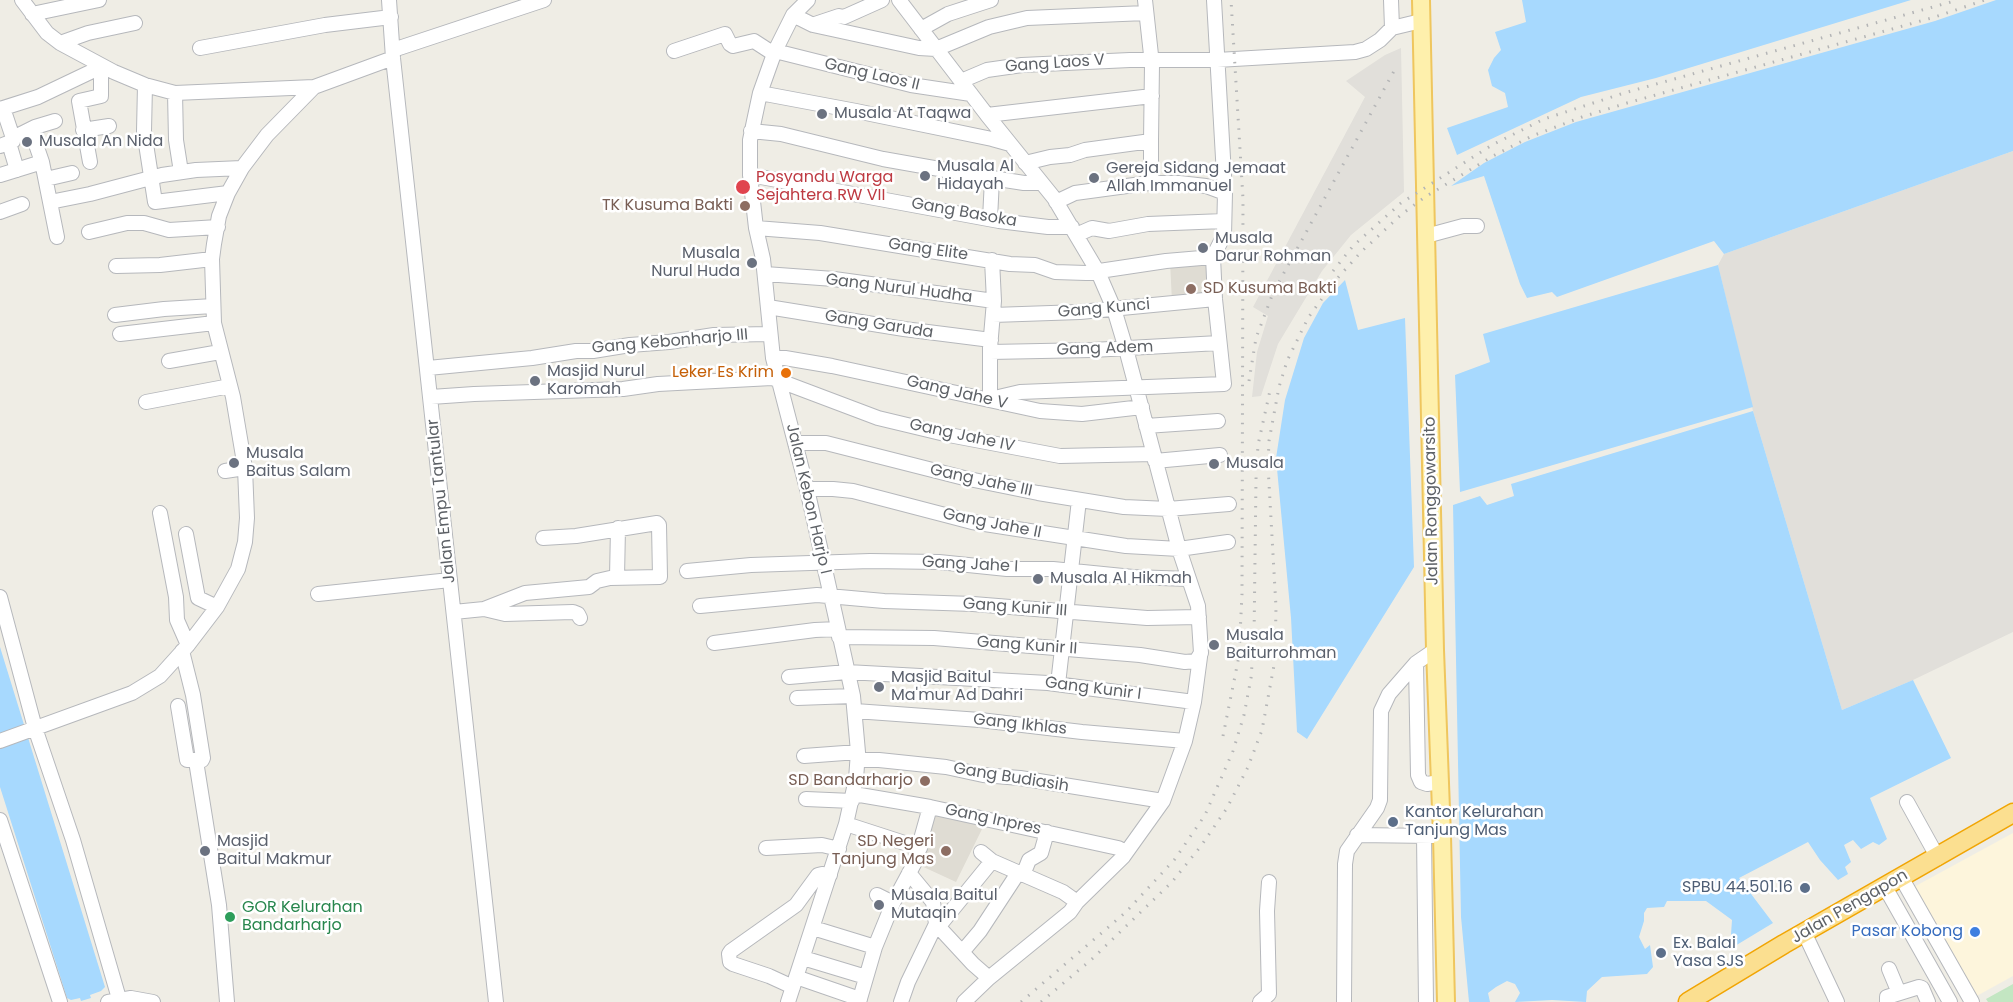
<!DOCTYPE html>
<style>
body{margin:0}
canvas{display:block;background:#efede5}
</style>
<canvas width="2013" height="1002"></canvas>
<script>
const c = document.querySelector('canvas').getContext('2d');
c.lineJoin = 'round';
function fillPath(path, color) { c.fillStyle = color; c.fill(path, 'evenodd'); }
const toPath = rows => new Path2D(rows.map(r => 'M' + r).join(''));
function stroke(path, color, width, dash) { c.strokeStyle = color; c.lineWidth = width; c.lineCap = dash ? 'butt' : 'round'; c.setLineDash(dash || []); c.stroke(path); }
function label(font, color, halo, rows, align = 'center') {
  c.font = font + ' Poppins,sans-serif'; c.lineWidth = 5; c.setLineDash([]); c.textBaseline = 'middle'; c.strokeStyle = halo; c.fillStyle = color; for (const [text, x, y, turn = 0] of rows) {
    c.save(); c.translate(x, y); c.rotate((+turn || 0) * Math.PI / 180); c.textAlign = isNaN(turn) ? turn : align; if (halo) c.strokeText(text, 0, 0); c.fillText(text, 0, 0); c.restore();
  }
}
fillPath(toPath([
 [2013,833,2013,976,1973,998,1912,888]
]), '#fdf5dc');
fillPath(toPath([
 [1401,48,1404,192,1351,235,1322,271,1278,344,1261,396,1252,397,1257,352,1268,316,1253,307,1365,97,1346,81,1385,55],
 [2013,151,2013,632,1913,680,1842,710,1753,411,1718,265,1724,254]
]), '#e1dfda');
fillPath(toPath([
 [1208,259,1211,299,1172,302,1170,261],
 [930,810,984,825,956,882,917,864]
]), '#dfdcd3');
fillPath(toPath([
 [2013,984,2013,1002,1988,1002,1986,999]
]), '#c3e6c2');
fillPath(toPath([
 [1522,0,1911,0,1656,78,1581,97,1457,155,1447,128,1508,107,1505,93,1492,86,1488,70,1494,58,1501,50,1495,32,1526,22],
 [1996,0,2013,0,2013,151,1724,254,1714,241,1557,297,1552,292,1527,298,1520,284,1484,176,1451,186,1484,163,1525,142,1576,122,1935,21],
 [1718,265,1753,407,1460,492,1455,375,1490,362,1483,334],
 [1345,280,1358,330,1405,318,1414,567,1307,739,1297,732,1291,618,1276,458,1285,400,1304,338,1323,303],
 [1753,411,1842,710,1913,680,1951,758,1870,798,1887,839,1879,845,1873,842,1861,849,1853,840,1844,845,1851,862,1845,867,1848,874,1838,880,1820,860,1808,842,1739,878,1773,923,1730,949,1732,920,1706,901,1667,901,1664,907,1647,908,1644,913,1644,921,1639,937,1645,949,1650,945,1653,967,1647,974,1602,977,1587,991,1586,1002,1552,1000,1515,1002,1520,993,1515,984,1507,981,1496,987,1488,993,1490,1002,1469,1002,1461,917,1453,505,1480,496,1487,505,1514,496,1511,484],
 [0,647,105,987,101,991,90,995,91,998,81,1001,80,998,71,1000,67,998,0,787]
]), '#a7d9fe');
const minor = toPath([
 [22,0,47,33,60,43,114,72,145,85,175,93,314,87,393,58],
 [389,0,393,58,496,1002],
 [1391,0,1392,28],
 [32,14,99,0],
 [793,15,813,25,919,48,936,49,989,27,1027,18,1146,13],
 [815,24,839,16,844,17,882,0],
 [921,29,948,14,991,0],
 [60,43,88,33,135,23],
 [200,48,325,25,391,17],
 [393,50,544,0],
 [674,51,725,34,730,44,733,46,754,41,774,54],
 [775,51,911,85,971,94],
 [961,81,987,70,1022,65,1130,60,1217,60,1355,52,1366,49,1380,40,1392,28,1421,21],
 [145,85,144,131,155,202,228,193],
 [175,93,176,140,181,172],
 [760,93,856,111,992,139,1010,144],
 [3,108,13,138],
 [0,109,38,97,103,66],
 [987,115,1152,96],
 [31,130,42,162,57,237],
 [83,130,109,126],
 [751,131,781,134,883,159,979,176,1024,183,1041,183],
 [1151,141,1151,183],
 [9,143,17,170],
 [0,146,13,141,13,138,35,127,55,121],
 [90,162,79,101,101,96,101,68],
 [1025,163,1050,157,1070,155,1085,150,1151,141,1152,64,1145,0],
 [0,175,42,162],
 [750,175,999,221,1048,227,1072,227],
 [46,179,72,173],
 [50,202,90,194,162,175,196,170,242,168],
 [1056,202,1075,193,1149,183,1179,183,1206,186,1225,193],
 [0,212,22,204],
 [990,219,992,179],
 [756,228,820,233,1010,264,1035,265,1055,272,1086,273,1166,261,1213,257],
 [89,232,127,223,144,223,169,230,218,227],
 [1076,235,1092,228,1109,231,1148,224,1224,221],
 [1426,236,1463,226,1477,226],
 [116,266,160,265,212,259],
 [765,274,834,279,994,301,992,260],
 [994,301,990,348,990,399,1020,392,1224,384,1215,299,1213,257,1224,235,1225,193,1214,0],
 [768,307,904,329,991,340],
 [115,315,164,309,213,306],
 [993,315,1080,312,1215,299],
 [120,334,214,323],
 [990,352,1092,350,1219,343],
 [773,358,785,358,832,366,1040,411,1082,414,1142,407],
 [169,361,220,352],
 [428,368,532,358,576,351,593,351,630,345,669,342,714,335,770,334],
 [431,397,474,394,623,389,658,384,772,378,878,418,949,435,1060,456,1154,454],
 [146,402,230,386],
 [1146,426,1218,421],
 [795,443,826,443,964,478,1038,493,1124,507,1168,509,1229,504],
 [1155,461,1220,455],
 [225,471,245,468],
 [807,489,833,489,853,491,972,522,1126,546,1179,549,1228,542],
 [160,513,176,597,177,620,188,645],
 [186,534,198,598,217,607],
 [687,571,751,565,870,561,939,562,1007,569,1053,569,1133,577,1189,579],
 [617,577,618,528],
 [318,594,450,580],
 [0,597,35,728,73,840,120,1002],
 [700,606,817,595,884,601,973,604,1147,618,1199,617],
 [484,609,525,593,589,587,597,581,610,578,660,577,659,525,657,523,576,536,543,538],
 [454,612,484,609,505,614,573,612,578,614,580,618],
 [839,637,934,638,1140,655,1185,662,1196,661,1201,653,1198,606,1179,549,1126,349,1114,309,1098,272,1054,198,987,115,899,0],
 [714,643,815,630,838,629],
 [1416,663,1418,775,1421,782,1427,784,1440,782],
 [789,677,847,672,1048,683,1194,702],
 [1058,684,1079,500],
 [797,698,853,696],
 [178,706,187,760,202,760,203,758,193,695,182,651],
 [855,711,980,720,1082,732,1185,741],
 [0,741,132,693,160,676,188,645,217,607,238,569,245,542,247,518,245,468,233,397,214,323,212,259,214,244,219,216,228,193,242,168,267,135,314,87],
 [804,756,858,752],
 [858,760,879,760,946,767,983,775,1020,778,1163,801],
 [196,761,219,905,227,1002],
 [854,794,930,807,1118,848,1124,851,1123,857],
 [806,799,852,801],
 [1907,802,1938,858],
 [0,820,60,1002],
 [846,824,920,848],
 [1357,835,1433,836],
 [1424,836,1426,1002],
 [766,848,822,845,839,849],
 [981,852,992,861,1063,892,1077,902],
 [909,873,933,902,936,924],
 [1023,875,1029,860,1041,853,1047,832],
 [1901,877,1972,1002],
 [1885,887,1950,1002],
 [877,895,893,903],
 [939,926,992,861],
 [813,928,875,947],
 [1804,932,1837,1002],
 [963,951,980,931,1018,873],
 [803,958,866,977],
 [1889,969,1899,993],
 [796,977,860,999],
 [793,987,769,976,733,964,730,962,729,954,731,951,796,905,818,875,822,874,830,875],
 [108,1002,131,998,153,1002],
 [788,1002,846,824,856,779,858,752,853,696,835,614,807,489,773,358,763,259,756,228,750,175,750,140,760,93,775,51,793,15,808,0],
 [859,1002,875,947,893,903,914,864,930,807],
 [901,1002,908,982,936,924,973,964,989,978],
 [964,1002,989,978,1070,912,1077,902,1123,857,1163,801,1185,741,1194,702,1200,657],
 [1260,1002,1269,994,1267,911,1269,882],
 [1344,1002,1345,864,1347,851,1377,808,1380,800,1381,711,1389,694,1416,663,1435,650],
 [1887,1002,1887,997,1919,987,1922,988,1928,1002]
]);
const major = toPath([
 [1421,0,1435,650,1442,836,1446,1002]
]);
const highway = toPath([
 [1688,1002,1784,944,2013,813]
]);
stroke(minor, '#b6b8bc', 16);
stroke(major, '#efc65e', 20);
stroke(highway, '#f1a504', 21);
stroke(minor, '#fff', 14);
stroke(major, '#fef0ac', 16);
stroke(highway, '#fbdf90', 18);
stroke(toPath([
 [1333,271,1353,246,1401,203,1492,145,1544,119,1624,93,1958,0],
 [1249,381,1256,338,1273,293,1394,71],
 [1223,736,1239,656,1242,594,1243,199,1231,0],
 [1021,1002,1126,912,1175,859,1205,815,1233,751,1244,715,1251,678,1254,639,1256,479,1258,445,1271,386],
 [1041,1002,1092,959,1172,882,1201,846,1227,808,1248,767,1262,730,1275,660,1276,607,1268,466,1269,441,1279,387,1287,361,1308,318,1334,282,1361,252,1402,214,1425,197,1493,156,1532,136,1582,117,1627,103,1935,17,1985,0]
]), '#b4b5b6', 3, [1.5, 8]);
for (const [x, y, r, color] of [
 [822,114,6,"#6b7280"],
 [27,142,6,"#6b7280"],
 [925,176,6,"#6b7280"],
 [1094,178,6,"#6b7280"],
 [743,187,8,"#e0444e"],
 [745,206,6,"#8d6e63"],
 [1203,248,6,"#6b7280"],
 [752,263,6,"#6b7280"],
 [1191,289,6,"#8d6e63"],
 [786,373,6,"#e8710a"],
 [535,381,6,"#6b7280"],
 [234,463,6,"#6b7280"],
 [1214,464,6,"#6b7280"],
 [1038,579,6,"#6b7280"],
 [1214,645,6,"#6b7280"],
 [879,687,6,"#6b7280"],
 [925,781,6,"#8d6e63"],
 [1393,822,6,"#5c6f8a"],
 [205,851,6,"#6b7280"],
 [946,851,6,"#8d6e63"],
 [1805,888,6,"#5c6f8a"],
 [879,905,6,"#6b7280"],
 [230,917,6,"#2e9e5b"],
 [1975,932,6,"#3f7fe0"],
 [1661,953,6,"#5c6f8a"]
]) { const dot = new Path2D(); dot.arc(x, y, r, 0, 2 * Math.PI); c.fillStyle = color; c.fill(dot); stroke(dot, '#fff', 2); }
label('16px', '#5d6166', '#fff', [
 ["Gang Laos V",1055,64,-4],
 ["Gang Laos II",872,75,13],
 ["Gang Basoka",964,213,10],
 ["Gang Elite",928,250,8],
 ["Gang Nurul Hudha",899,289,7],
 ["Gang Kunci",1104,309,-5],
 ["Gang Garuda",879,325,9],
 ["Gang Kebonharjo III",670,342,-5],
 ["Gang Adem",1105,349,-2],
 ["Gang Jahe V",957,393,13],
 ["Gang Jahe IV",962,436,12],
 ["Gang Jahe III",981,481,12],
 ["Jalan Kebon Harjo I",808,499,77],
 ["Jalan Empu Tantular",442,501,-96],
 ["Jalan Ronggowarsito",1432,501,-91],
 ["Gang Jahe II",992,524,11],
 ["Gang Jahe I",970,565,3],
 ["Gang Kunir III",1015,608,4],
 ["Gang Kunir II",1027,646,4],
 ["Gang Kunir I",1093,689,7],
 ["Gang Ikhlas",1020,725,6],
 ["Gang Budiasih",1011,778,9],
 ["Gang Inpres",993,820,12],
 ["Jalan Pengapon",1850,907,-30]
]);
label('16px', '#5b616d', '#fff', [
 ["Musala At Taqwa",834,114],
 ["Musala An Nida",39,142],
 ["Musala Al",937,167],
 ["Hidayah",937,185],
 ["Gereja Sidang Jemaat",1106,169],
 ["Allah Immanuel",1106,187],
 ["Musala",1215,239],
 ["Darur Rohman",1215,257],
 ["Musala",740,254,"right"],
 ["Nurul Huda",740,272,"right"],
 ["Masjid Nurul",547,372],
 ["Karomah",547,390],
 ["Musala",246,454],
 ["Baitus Salam",246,472],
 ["Musala",1226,464],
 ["Musala Al Hikmah",1050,579],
 ["Musala",1226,636],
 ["Baiturrohman",1226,654],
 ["Masjid Baitul",891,678],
 ["Ma'mur Ad Dahri",891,696],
 ["Masjid",217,842],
 ["Baitul Makmur",217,860],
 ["Musala Baitul",891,896],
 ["Mutaqin",891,914]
], 'left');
label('16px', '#be3a42', '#fff', [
 ["Posyandu Warga",756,178],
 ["Sejahtera RW VII",756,196]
], 'left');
label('16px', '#785e54', '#fff', [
 ["TK Kusuma Bakti",733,206],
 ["SD Kusuma Bakti",1203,289,"left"],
 ["SD Bandarharjo",913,781],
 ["SD Negeri",934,842],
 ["Tanjung Mas",934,860]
], 'right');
label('16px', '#c56008', '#fff', [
 ["Leker Es Krim",774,373]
], 'right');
label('16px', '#4e5e75', '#fff', [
 ["Kantor Kelurahan",1405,813],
 ["Tanjung Mas",1405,831],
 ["SPBU 44.501.16",1793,888,"right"],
 ["Ex. Balai",1673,944],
 ["Yasa SJS",1673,962]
], 'left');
label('16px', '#27864d', '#fff', [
 ["GOR Kelurahan",242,908],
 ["Bandarharjo",242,926]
], 'left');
label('16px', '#366cbe', '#fff', [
 ["Pasar Kobong",1963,932]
], 'right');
</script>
